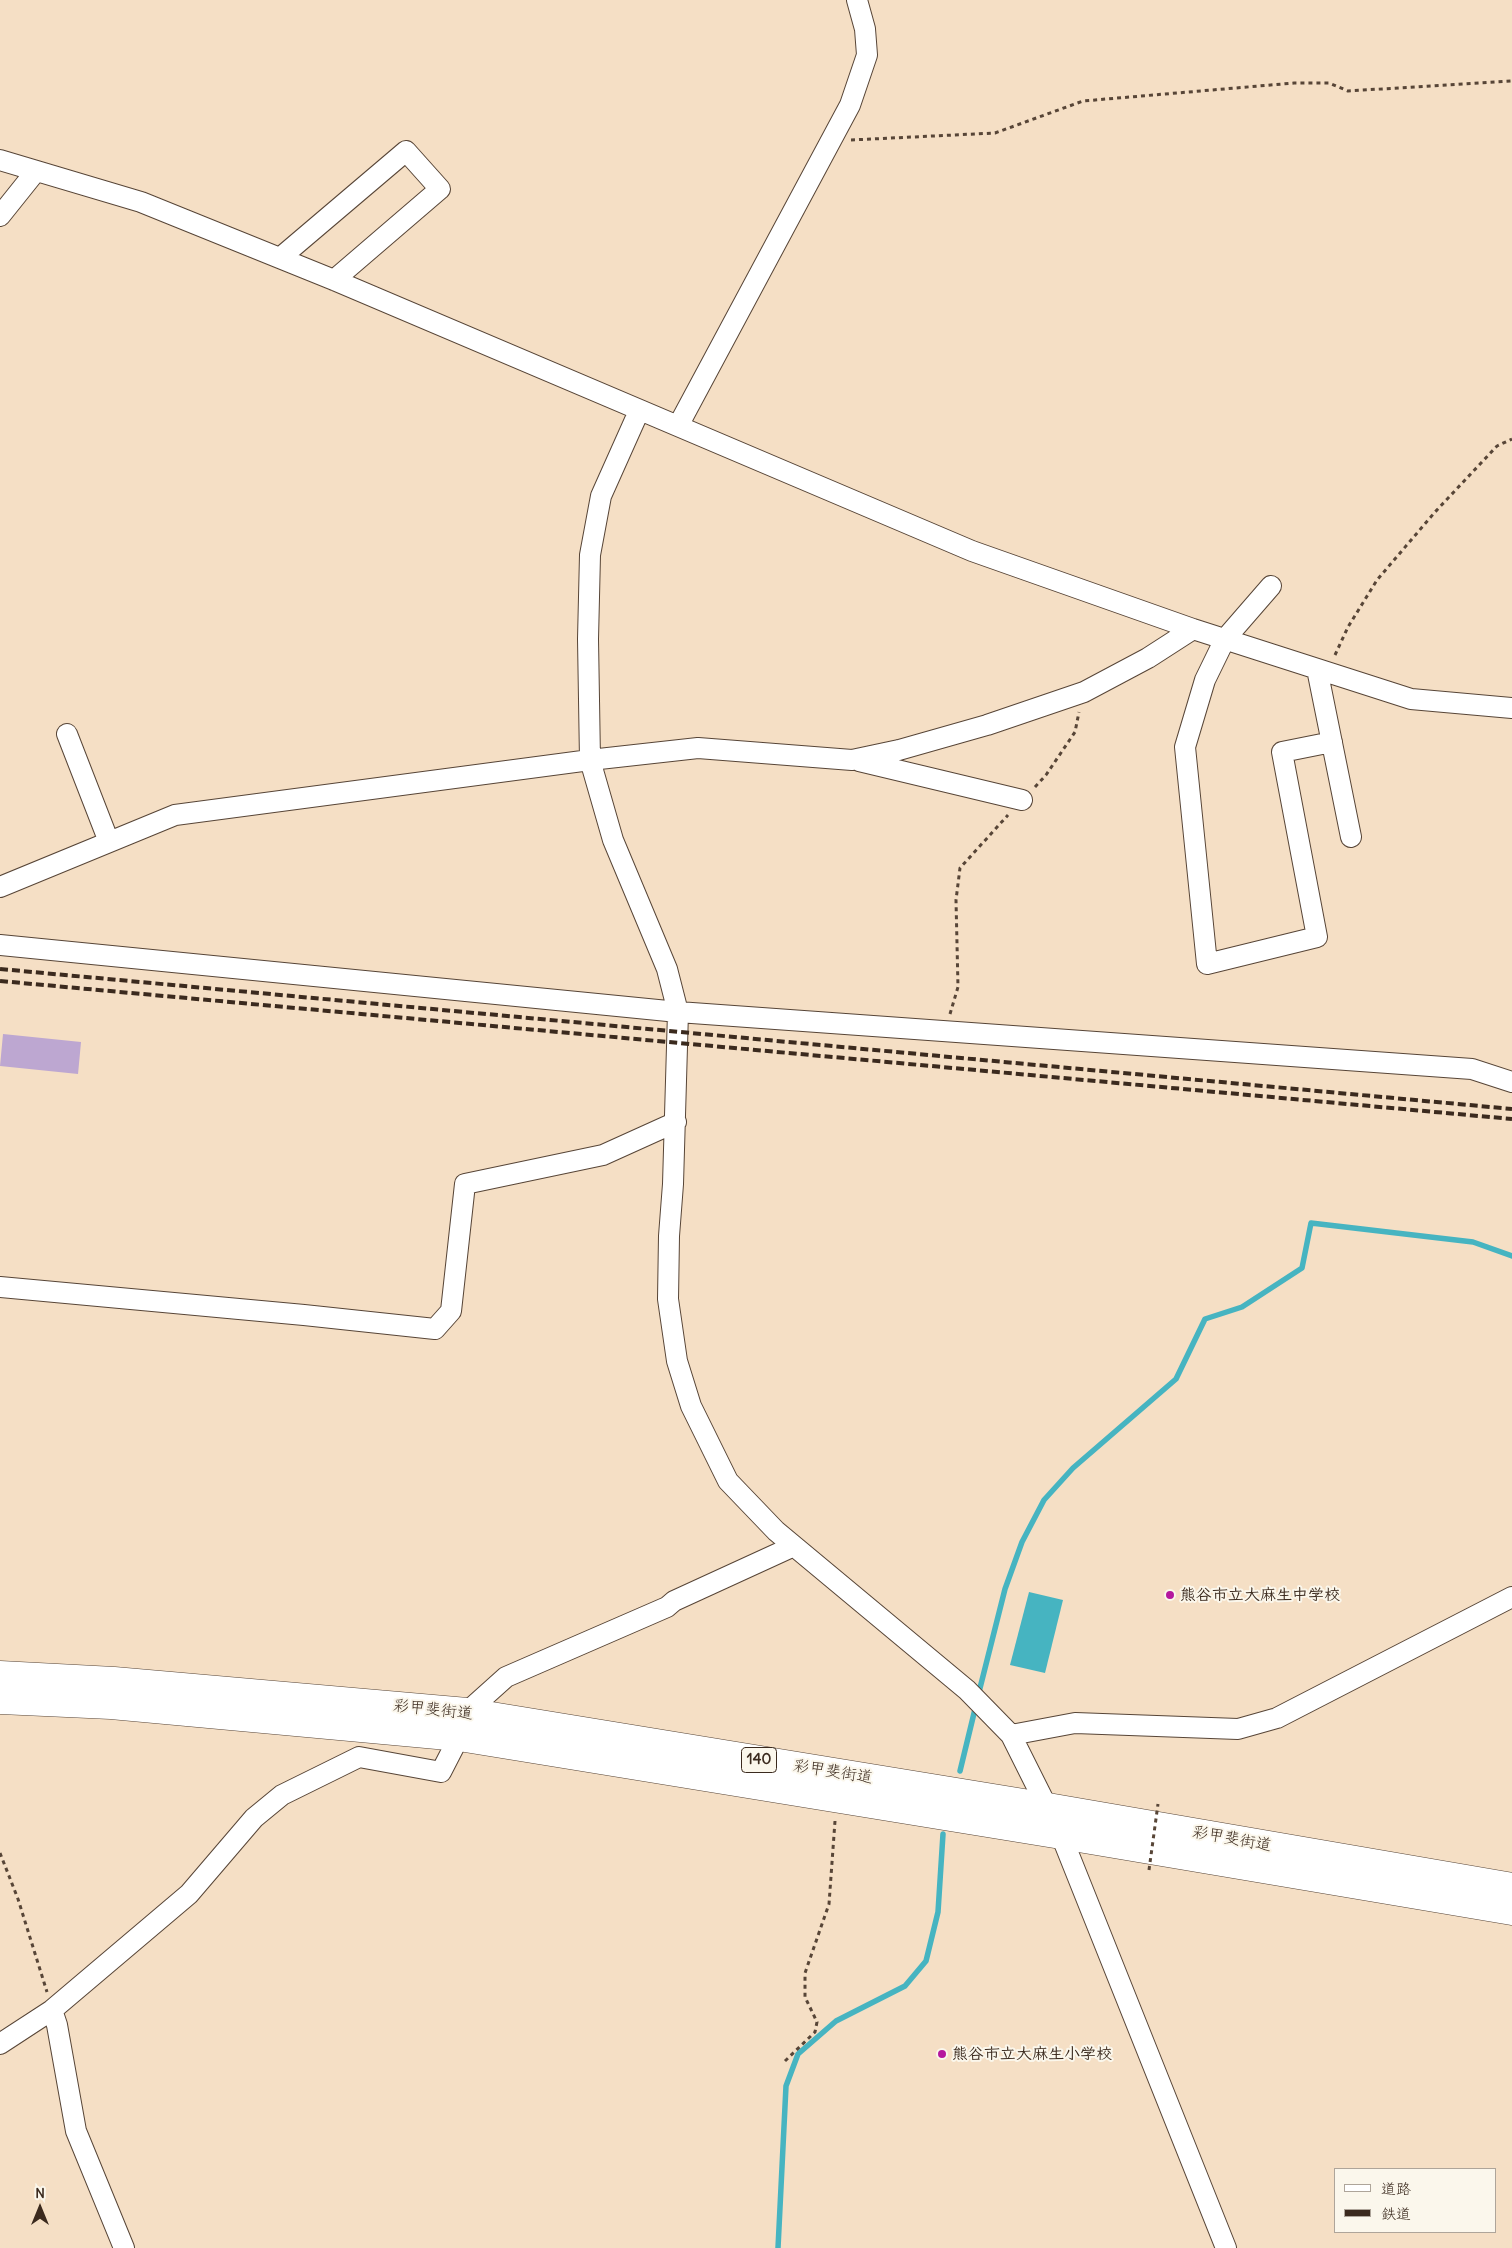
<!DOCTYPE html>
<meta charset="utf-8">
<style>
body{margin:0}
#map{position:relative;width:1512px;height:2248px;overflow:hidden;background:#f5dfc5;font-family:Delius,"Klee One",sans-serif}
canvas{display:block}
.legend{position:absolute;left:1334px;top:2168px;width:162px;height:65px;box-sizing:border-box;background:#fbf7ec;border:1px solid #aea59a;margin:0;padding:6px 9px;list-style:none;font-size:15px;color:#3b2a1e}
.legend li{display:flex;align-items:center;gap:10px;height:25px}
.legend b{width:25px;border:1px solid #aea59a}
.north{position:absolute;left:15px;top:2183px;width:50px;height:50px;-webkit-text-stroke:4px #fbf7ec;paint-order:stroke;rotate:0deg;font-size:14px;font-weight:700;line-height:20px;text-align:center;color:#3b2a1e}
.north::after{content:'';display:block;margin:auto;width:18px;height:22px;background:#3b2a1e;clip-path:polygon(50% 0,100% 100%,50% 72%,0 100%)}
</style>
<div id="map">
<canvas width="1512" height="2248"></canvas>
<ul class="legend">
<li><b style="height:6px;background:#fff"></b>道路</li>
<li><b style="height:6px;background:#3b2a1e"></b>鉄道</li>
</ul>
<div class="north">N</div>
</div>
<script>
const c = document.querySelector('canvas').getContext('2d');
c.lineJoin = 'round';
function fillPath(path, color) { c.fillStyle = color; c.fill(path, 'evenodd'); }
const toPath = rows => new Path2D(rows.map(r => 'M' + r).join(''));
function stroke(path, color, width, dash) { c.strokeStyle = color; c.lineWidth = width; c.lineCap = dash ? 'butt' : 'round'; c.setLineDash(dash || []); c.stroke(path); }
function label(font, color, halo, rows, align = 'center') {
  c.font = font + ' Delius,"Klee One",sans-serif'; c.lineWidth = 4; c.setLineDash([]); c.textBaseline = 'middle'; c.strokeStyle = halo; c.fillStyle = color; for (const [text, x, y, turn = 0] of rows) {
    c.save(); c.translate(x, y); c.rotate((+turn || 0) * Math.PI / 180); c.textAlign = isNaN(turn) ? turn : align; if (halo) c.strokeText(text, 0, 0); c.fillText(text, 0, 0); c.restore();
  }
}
fillPath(toPath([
 [1029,1592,1063,1600,1045,1673,1010,1665]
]), '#46b4c1');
stroke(toPath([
 [978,1696,1005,1589,1022,1542,1044,1500,1073,1468,1176,1379,1205,1319,1242,1307,1302,1268,1311,1223,1473,1242,1512,1256],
 [960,1771,976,1705],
 [778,2248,786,2086,798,2054,836,2021,905,1986,926,1961,938,1912,943,1834]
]), '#46b4c1', 5.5);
fillPath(toPath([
 [3,1034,81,1042,78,1074,0,1066]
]), '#bda7d1');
const minor = toPath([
 [0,160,141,202,334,280,972,551,1193,629,1411,699,1512,708],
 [0,216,36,171],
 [280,258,406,151,440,189,334,280],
 [639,411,601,496,590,555,588,639,590,760,613,840,667,969,678,1012,673,1184,669,1236,668,1299,677,1361,691,1406,728,1481,776,1531,967,1690,1011,1735,1061,1835,1226,2248],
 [678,426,850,105,867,55,865,29,857,0],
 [1271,586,1225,639,1205,680,1185,747,1207,964,1317,937,1282,752,1332,742],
 [1317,669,1351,837],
 [67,734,109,842],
 [859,761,1022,800],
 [0,887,175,815,590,760,698,748,852,760,899,750,987,725,1084,692,1148,658,1193,629],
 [0,945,678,1012,1472,1069,1512,1082],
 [0,1287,304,1315,435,1329,451,1311,465,1184,603,1155,676,1122],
 [1011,1735,1075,1723,1238,1729,1277,1718,1512,1597],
 [52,2010,57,2025,76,2131,124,2248],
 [0,2044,52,2010,189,1894,254,1818,282,1795,359,1757,441,1772,459,1737,467,1712,506,1677,667,1607,674,1601,794,1546]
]);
const highway = toPath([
 [0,1675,114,1681,467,1712,1048,1807,1512,1887],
 [0,1700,111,1705,459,1737,1061,1835,1512,1911]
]);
stroke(minor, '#574537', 22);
stroke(highway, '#574537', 29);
stroke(toPath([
 [851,140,995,133,1083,101,1294,83,1329,83,1348,91,1512,81],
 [1335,655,1348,627,1377,580,1435,512,1497,446,1512,439],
 [1035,787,1046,775,1075,732,1079,712],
 [950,1014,958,987,956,900,960,868,1008,815],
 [0,1853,18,1899,47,1992],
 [785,2061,815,2032,817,2022,805,1997,805,1973,829,1904,835,1821]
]), '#574537', 3, [4, 4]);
stroke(minor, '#fff', 20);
stroke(highway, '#fff', 28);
stroke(toPath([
 [0,969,1512,1109],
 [0,981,1512,1119]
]), '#3b2a1e', 4, [8, 4]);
stroke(toPath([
 [1149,1870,1158,1804]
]), '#574537', 3, [4, 4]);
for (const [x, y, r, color] of [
 [1170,1595,5,"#b5179e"],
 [942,2054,5,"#b5179e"]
]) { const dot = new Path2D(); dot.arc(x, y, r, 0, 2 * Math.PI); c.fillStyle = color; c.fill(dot); stroke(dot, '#fbf7ec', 2); }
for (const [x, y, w] of [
 [759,1760,35]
]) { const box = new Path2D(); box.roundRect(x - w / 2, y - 12.5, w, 25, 4); c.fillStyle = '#fbf7ec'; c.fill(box); stroke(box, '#3b2a1e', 1); }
label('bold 15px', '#3b2a1e', null, [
 ["140",759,1760]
]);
label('bold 16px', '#3b2a1e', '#fbf7ec', [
 ["熊谷市立大麻生中学校",1180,1595],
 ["熊谷市立大麻生小学校",952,2054]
], 'left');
label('16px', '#3b2a1e', '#fbf7ec', [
 ["彩甲斐街道",433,1710,6],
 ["彩甲斐街道",833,1772,9],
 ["彩甲斐街道",1232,1839,10]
]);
</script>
